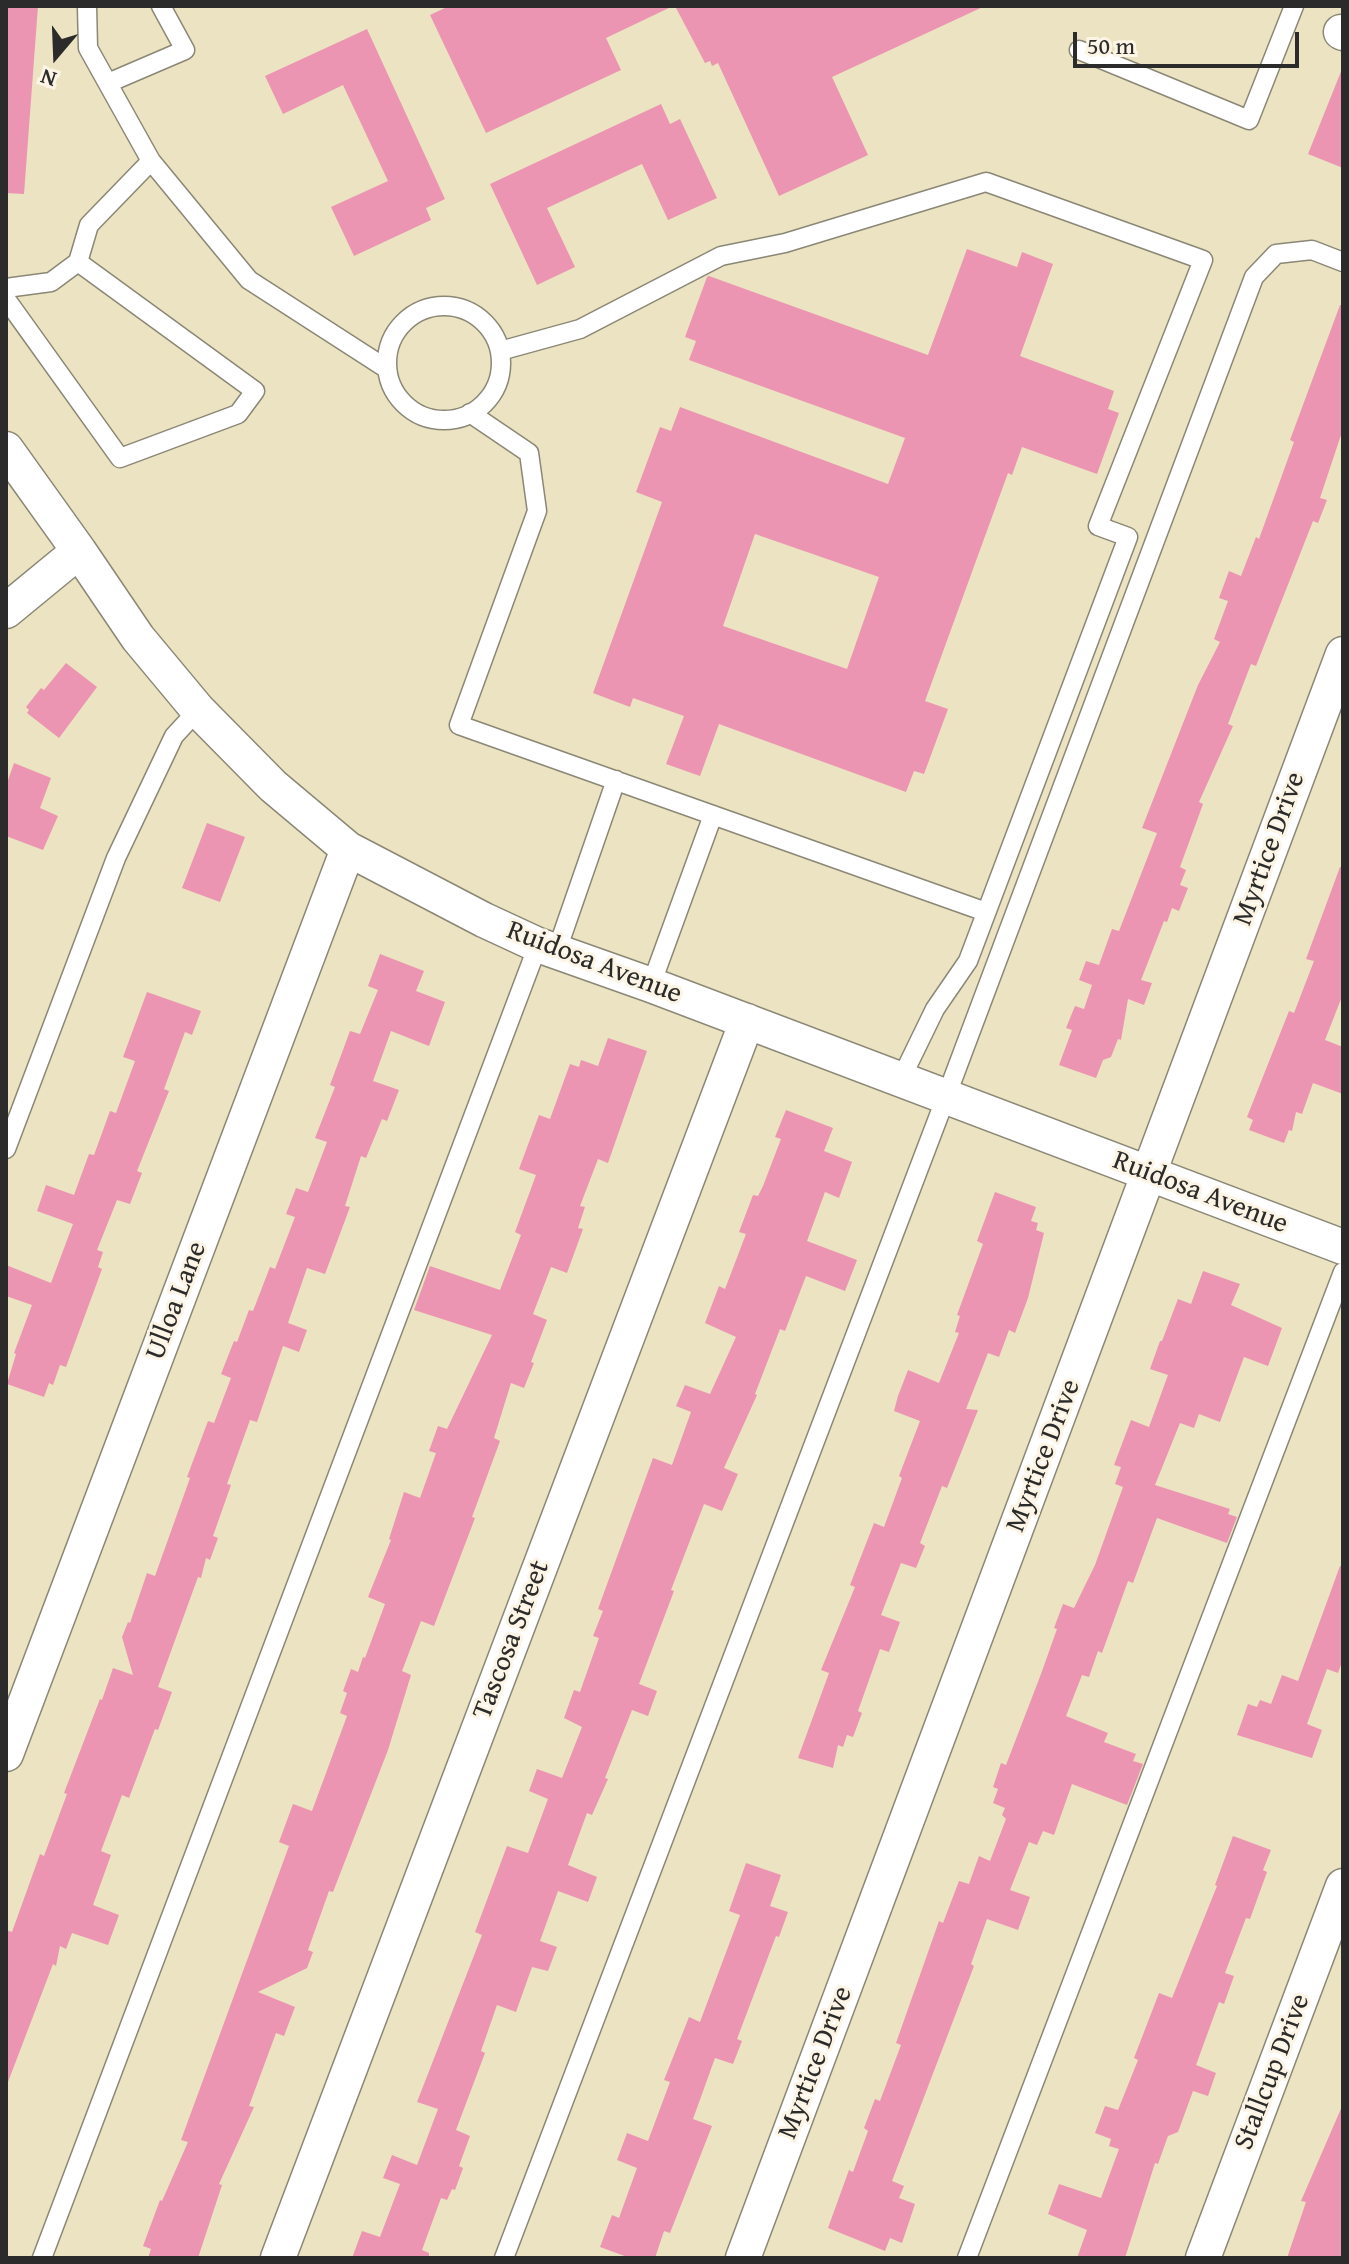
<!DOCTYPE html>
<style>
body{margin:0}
#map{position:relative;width:1349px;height:2264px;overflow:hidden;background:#ebe3c1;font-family:"Gentium Book Plus",serif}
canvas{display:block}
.frame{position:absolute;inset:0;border:8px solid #2b2b2b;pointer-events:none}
.north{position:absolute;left:16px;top:16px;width:80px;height:80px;-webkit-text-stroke:6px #fcf5e5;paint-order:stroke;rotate:199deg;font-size:22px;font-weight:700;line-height:32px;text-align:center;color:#2b2b2b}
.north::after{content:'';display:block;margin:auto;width:28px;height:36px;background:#2b2b2b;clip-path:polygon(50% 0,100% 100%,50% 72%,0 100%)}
.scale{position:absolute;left:1073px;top:32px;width:226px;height:36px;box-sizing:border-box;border:4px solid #2b2b2b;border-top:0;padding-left:10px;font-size:24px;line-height:28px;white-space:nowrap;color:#2b2b2b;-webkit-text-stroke:6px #fcf5e5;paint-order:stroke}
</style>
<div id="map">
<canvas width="1349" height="2264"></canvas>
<div class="frame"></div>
<div class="north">N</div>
<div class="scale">50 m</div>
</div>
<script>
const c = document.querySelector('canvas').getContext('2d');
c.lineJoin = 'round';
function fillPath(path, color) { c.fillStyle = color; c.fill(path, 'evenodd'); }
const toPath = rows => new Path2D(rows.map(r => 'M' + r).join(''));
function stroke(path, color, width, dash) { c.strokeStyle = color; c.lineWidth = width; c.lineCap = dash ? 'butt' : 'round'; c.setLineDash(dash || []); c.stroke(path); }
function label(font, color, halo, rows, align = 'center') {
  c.font = font + ' "Gentium Book Plus",serif'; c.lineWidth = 6; c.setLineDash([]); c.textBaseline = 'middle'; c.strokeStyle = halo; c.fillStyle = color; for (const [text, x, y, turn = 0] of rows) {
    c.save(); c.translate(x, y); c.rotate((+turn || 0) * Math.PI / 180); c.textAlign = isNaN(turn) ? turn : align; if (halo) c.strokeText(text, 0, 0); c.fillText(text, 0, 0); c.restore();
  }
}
fillPath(toPath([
 [6,6,38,6,24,194,6,193],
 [449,6,673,6,606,38,621,70,486,133,430,15],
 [675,6,985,6,832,77,868,155,779,196,718,63,712,66,710,61,705,63],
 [367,29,445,199,426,208,431,220,354,256,331,207,388,181,343,85,283,114,265,76],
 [1342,69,1343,69,1343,168,1308,154],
 [661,104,670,124,680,119,717,198,668,220,642,164,547,208,575,267,537,285,490,184],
 [967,249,1017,267,1022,252,1053,264,1020,356,1114,391,1108,409,1119,413,1097,474,1022,447,1012,475,1008,473,925,701,948,709,924,774,914,771,906,792,719,724,700,776,666,764,684,716,633,698,630,707,593,693,662,502,636,492,660,427,671,431,680,407,888,484,905,438,689,360,696,341,685,337,707,277,709,276,928,355],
 [755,534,879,577,847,669,723,626],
 [1340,305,1343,305,1343,429,1320,498,1327,500,1318,523,1313,521,1256,666,1251,664,1228,724,1233,726,1199,802,1203,804,1180,867,1186,870,1180,885,1188,888,1179,911,1172,908,1167,922,1164,921,1141,980,1152,983,1144,1005,1128,999,1121,1040,1118,1039,1111,1057,1103,1060,1096,1078,1059,1065,1072,1030,1066,1028,1075,1006,1084,1009,1092,985,1079,980,1086,961,1099,965,1112,929,1119,931,1157,833,1142,828,1198,685,1220,642,1214,639,1228,601,1219,598,1229,571,1241,576,1256,537,1259,539,1294,442,1290,440],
 [66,663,97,687,59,738,27,713,29,710,26,707,41,688,44,690],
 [14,763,51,778,40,808,58,816,43,850,6,836,6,786],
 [207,823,245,837,220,902,182,888],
 [1340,867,1343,867,1343,994,1325,1040,1343,1047,1343,1094,1313,1083,1302,1114,1296,1112,1292,1131,1289,1130,1284,1143,1249,1130,1253,1120,1247,1117,1289,1011,1294,1013,1314,961,1306,959],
 [380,954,424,971,416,991,445,1002,429,1046,391,1031,373,1081,399,1090,387,1121,382,1119,366,1158,361,1156,345,1206,350,1207,325,1274,307,1268,288,1323,307,1330,299,1352,283,1346,257,1422,250,1420,227,1484,231,1485,213,1536,218,1538,210,1560,206,1558,201,1578,198,1577,158,1687,172,1692,158,1730,155,1729,129,1798,122,1795,101,1851,111,1855,93,1905,119,1915,108,1945,72,1933,66,1949,60,1946,56,1966,53,1964,8,2082,6,2082,6,1930,12,1932,40,1854,44,1856,67,1794,64,1793,100,1699,102,1700,113,1668,133,1675,122,1637,128,1622,130,1623,147,1573,155,1576,190,1478,187,1477,208,1421,214,1423,231,1378,221,1374,234,1341,237,1342,249,1310,253,1311,270,1267,275,1269,295,1217,286,1214,296,1188,308,1192,327,1142,315,1138,335,1087,330,1085,350,1031,360,1034,378,990,368,986],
 [147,992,201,1011,192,1035,185,1032,164,1089,169,1091,137,1171,142,1173,130,1204,117,1200,97,1250,103,1252,98,1267,102,1269,66,1367,60,1365,53,1385,49,1383,44,1397,7,1384,16,1354,14,1353,32,1305,6,1296,6,1265,51,1283,73,1224,37,1211,46,1185,74,1195,89,1154,94,1155,110,1111,116,1113,135,1061,123,1057],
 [608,1038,647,1051,608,1163,598,1159,580,1206,585,1207,578,1228,583,1229,567,1273,551,1267,533,1314,547,1320,531,1362,534,1363,524,1388,511,1383,494,1438,500,1441,472,1517,475,1518,434,1626,421,1621,402,1671,411,1675,388,1750,333,1892,329,1891,308,1950,313,1952,307,1968,258,1992,295,2007,284,2036,276,2033,249,2106,254,2107,219,2184,222,2185,198,2258,148,2258,151,2249,143,2246,160,2200,162,2201,188,2142,181,2140,289,1846,279,1842,293,1804,312,1811,347,1716,340,1713,347,1693,343,1691,351,1669,358,1672,363,1657,365,1658,385,1604,368,1597,391,1540,389,1539,404,1492,420,1498,436,1453,429,1451,438,1426,447,1429,492,1335,414,1310,430,1266,500,1290,521,1235,515,1232,536,1175,519,1169,539,1115,550,1119,570,1064,579,1067,581,1060,598,1066],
 [786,1110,833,1128,824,1151,852,1162,839,1198,825,1192,807,1241,857,1260,845,1291,806,1276,785,1331,780,1329,755,1394,757,1395,724,1468,738,1474,722,1511,704,1504,671,1590,674,1591,639,1684,657,1691,648,1716,632,1710,605,1778,608,1779,592,1815,587,1813,568,1865,597,1877,588,1902,558,1891,540,1941,557,1947,548,1971,532,1967,516,2012,497,2005,481,2051,485,2053,456,2130,470,2136,459,2166,463,2168,455,2190,452,2189,447,2200,441,2198,422,2250,429,2253,429,2258,352,2258,362,2231,380,2237,400,2184,383,2178,392,2155,417,2165,438,2109,417,2102,482,1935,475,1932,507,1846,528,1853,548,1799,529,1791,537,1769,562,1778,582,1727,564,1718,574,1690,580,1692,599,1638,593,1636,603,1611,598,1609,653,1458,672,1465,691,1412,676,1406,685,1385,710,1394,736,1337,705,1323,719,1286,725,1289,746,1234,739,1232,753,1195,758,1196,763,1186,781,1139,775,1137],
 [995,1192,1036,1207,1031,1221,1038,1223,1036,1230,1044,1233,1028,1298,1015,1333,1009,1330,999,1357,988,1353,966,1409,978,1410,947,1488,942,1486,920,1543,925,1546,916,1568,901,1563,881,1615,900,1622,889,1652,880,1649,858,1711,862,1713,853,1737,847,1735,843,1747,838,1745,833,1768,798,1758,829,1673,821,1670,855,1587,850,1585,874,1523,884,1527,902,1478,899,1476,920,1421,894,1411,898,1396,908,1370,939,1383,959,1333,955,1332,960,1316,957,1315,983,1244,977,1241],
 [1203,1271,1240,1284,1231,1305,1282,1328,1268,1366,1244,1357,1220,1422,1199,1414,1194,1428,1180,1423,1155,1485,1230,1509,1228,1514,1237,1517,1227,1543,1157,1518,1133,1583,1128,1581,1102,1653,1098,1651,1089,1677,1082,1675,1066,1716,1108,1733,1104,1742,1136,1754,1133,1761,1143,1764,1127,1805,1072,1784,1054,1835,1043,1831,1037,1845,1029,1842,1010,1890,1030,1897,1018,1930,987,1919,971,1964,974,1966,892,2181,904,2186,899,2198,915,2204,902,2243,890,2238,885,2251,828,2228,849,2170,853,2172,868,2131,864,2128,875,2099,880,2101,901,2045,896,2043,939,1921,943,1923,959,1881,969,1884,979,1856,990,1861,1006,1819,1002,1815,1005,1808,993,1803,998,1789,993,1787,1001,1763,1006,1765,1041,1674,1057,1629,1054,1628,1063,1604,1074,1608,1095,1565,1123,1487,1115,1484,1121,1467,1114,1465,1131,1420,1149,1427,1168,1375,1150,1369,1160,1341,1162,1341,1178,1299,1191,1304],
 [1340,1566,1343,1566,1343,1659,1338,1673,1327,1669,1307,1724,1322,1730,1312,1758,1237,1735,1248,1704,1257,1707,1260,1700,1271,1704,1282,1675,1298,1681],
 [1233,1836,1271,1850,1263,1870,1267,1872,1250,1919,1246,1918,1225,1973,1234,1976,1224,2004,1219,2002,1196,2065,1216,2073,1208,2096,1193,2091,1178,2132,1168,2136,1158,2164,1155,2163,1125,2258,1077,2258,1087,2230,1048,2214,1059,2184,1101,2198,1119,2149,1109,2146,1111,2139,1095,2133,1105,2106,1118,2110,1138,2060,1134,2058,1159,1993,1172,1998,1217,1886,1215,1885],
 [746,1863,781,1875,770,1906,788,1912,779,1937,776,1936,737,2039,742,2041,733,2064,715,2058,693,2119,712,2126,670,2233,664,2231,655,2258,630,2258,600,2247,612,2215,619,2218,637,2168,617,2160,627,2133,648,2141,670,2082,664,2080,689,2017,700,2022,740,1915,729,1911],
 [1343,2104,1343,2258,1287,2258,1306,2202,1301,2201]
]), '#ec95b2');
const service = toPath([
 [87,6,88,48,151,161],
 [1079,50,1249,120,1294,6],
 [108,83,185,50,161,6],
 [6,288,51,282,78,262,89,225,151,161,249,280,387,369],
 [6,299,120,458,238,414,255,391,78,262],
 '387 363a57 57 0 1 1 114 0a57 57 0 1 1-114 0Z',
 [500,351,580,329,721,256,785,243,986,182,1203,260,1098,526,1128,537,968,961,935,1009,900,1081],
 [470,413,529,453,537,511,459,725,986,912],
 [557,950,616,780],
 [651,985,713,815],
 [6,1149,116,858,174,736,198,710],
 [42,2258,538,945],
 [504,2258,946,1097,1254,277,1276,254,1312,250,1343,262],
 [967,2258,1343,1272]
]);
const minor = toPath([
 [1341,32,1343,33],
 [6,449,79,551,138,638,198,710,273,786,348,849,484,920,538,945,651,985,1343,1247],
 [6,611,79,551],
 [6,1754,348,849],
 [278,2258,747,1021],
 [743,2258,1343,654],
 [1203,2258,1343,1886]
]);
stroke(service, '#8b8776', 21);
stroke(minor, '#8b8776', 37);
stroke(service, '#fff', 18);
stroke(minor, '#fff', 34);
label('28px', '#2b2b2b', '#fcf5e5', [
 ["Myrtice Drive",1270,849,-70],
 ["Ruidosa Avenue",594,963,21],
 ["Ruidosa Avenue",1200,1193,21],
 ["Ulloa Lane",177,1301,-69],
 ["Myrtice Drive",1044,1456,-69],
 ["Tascosa Street",512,1640,-69],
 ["Myrtice Drive",816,2063,-69],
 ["Stallcup Drive",1273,2072,-69]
]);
</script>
